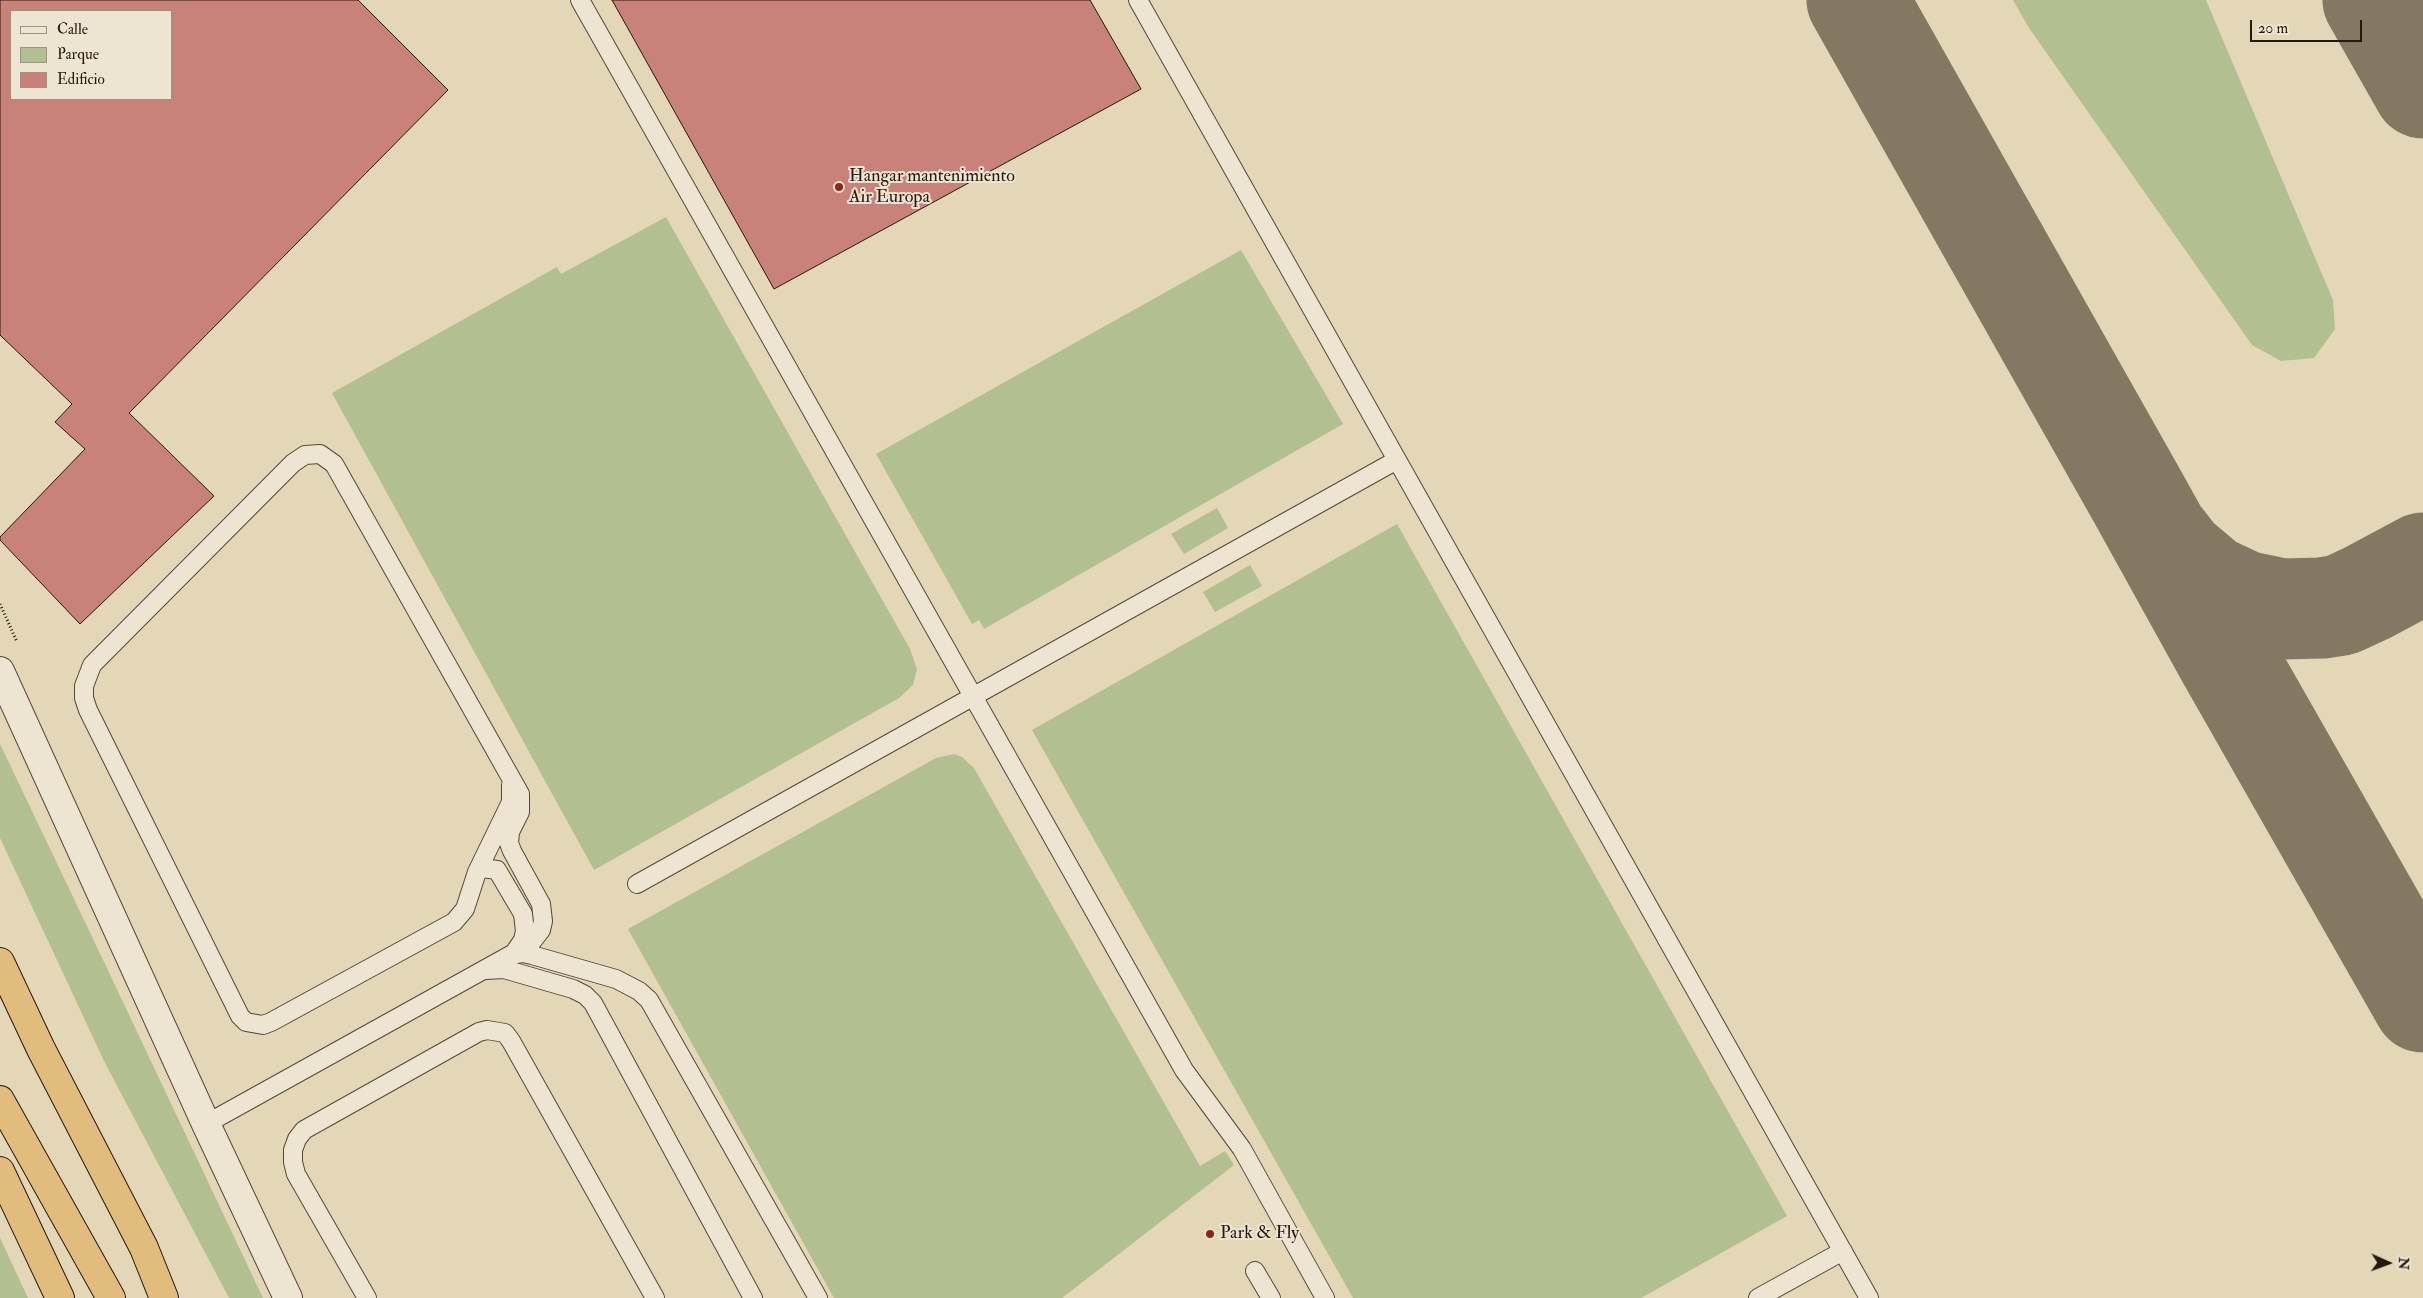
<!DOCTYPE html>
<style>
body{margin:0}
#map{position:relative;width:2423px;height:1298px;overflow:hidden;background:#e4d7b8;font-family:"IM FELL Double Pica",serif}
canvas{display:block}
.legend{position:absolute;left:10px;top:10px;width:162px;height:90px;box-sizing:border-box;background:#ede5d1;border:1px solid #9d9382;margin:0;padding:6px 9px;list-style:none;font-size:15px;color:#25180c}
.legend li{display:flex;align-items:center;gap:10px;height:25px}
.legend b{width:25px;border:1px solid #9d9382}
.north{position:absolute;left:2363px;top:1238px;width:50px;height:50px;-webkit-text-stroke:4px #ede5d1;paint-order:stroke;rotate:92deg;font-size:14px;font-weight:700;line-height:20px;text-align:center;color:#25180c}
.north::after{content:'';display:block;margin:auto;width:18px;height:22px;background:#25180c;clip-path:polygon(50% 0,100% 100%,50% 72%,0 100%)}
.scale{position:absolute;left:2250px;top:20px;width:112px;height:22px;box-sizing:border-box;border:2px solid #25180c;border-top:0;padding-left:6px;font-size:15px;line-height:18px;white-space:nowrap;color:#25180c;-webkit-text-stroke:4px #ede5d1;paint-order:stroke}
</style>
<div id="map">
<canvas width="2423" height="1298"></canvas>
<ul class="legend">
<li><b style="height:6px;background:#ede5d1"></b>Calle</li>
<li><b style="height:14px;background:#b1bf91"></b>Parque</li>
<li><b style="height:14px;background:#c9827a"></b>Edificio</li>
</ul>
<div class="north">N</div>
<div class="scale">20 m</div>
</div>
<script>
const c = document.querySelector('canvas').getContext('2d');
c.lineJoin = 'round';
function fillPath(path, color) { c.fillStyle = color; c.fill(path, 'evenodd'); }
const toPath = rows => new Path2D(rows.map(r => 'M' + r).join(''));
function stroke(path, color, width, dash) { c.strokeStyle = color; c.lineWidth = width; c.lineCap = dash ? 'butt' : 'round'; c.setLineDash(dash || []); c.stroke(path); }
function label(font, color, halo, rows, align = 'center') {
  c.font = font + ' "IM FELL Double Pica",serif'; c.lineWidth = 4; c.setLineDash([]); c.textBaseline = 'middle'; c.strokeStyle = halo; c.fillStyle = color; for (const [text, x, y, turn = 0] of rows) {
    c.save(); c.translate(x, y); c.rotate((+turn || 0) * Math.PI / 180); c.textAlign = isNaN(turn) ? turn : align; if (halo) c.strokeText(text, 0, 0); c.fillText(text, 0, 0); c.restore();
  }
}
fillPath(toPath([
 [2013,0,2206,0,2333,300,2335,329,2314,358,2281,361,2252,345,2029,28],
 [666,217,910,649,917,669,913,685,899,698,594,870,332,393,557,267,561,274],
 [1241,250,1343,424,984,629,979,620,972,624,876,454],
 [1217,508,1228,528,1184,554,1171,534],
 [1397,524,1787,1216,1641,1298,1353,1298,1032,730],
 [1250,565,1262,586,1215,612,1203,592],
 [0,744,105,964,263,1298,229,1298,104,1061,0,838],
 [954,754,962,757,974,768,1200,1166,1225,1151,1234,1165,1062,1298,834,1298,628,929,936,758],
 [0,1237,1,1240,28,1298,0,1298]
]), '#b1bf91');
stroke(toPath([
 [1857,0,2140,501,2227,658,2423,1002],
 [2373,0,2423,88],
 [2163,540,2177,558,2209,585,2243,601,2281,609,2322,608,2341,605,2367,593,2423,563]
]), '#847862', 101);
const building = toPath([
 [0,0,358,0,448,90,129,413,214,496,80,624,0,540,0,537,85,449,55,422,72,404,0,335,0,0],
 [11,11,171,11,171,99,11,99,11,11],
 [612,0,1090,0,1141,89,774,289,612,0]
]);
fillPath(building, '#c9827a');
stroke(building, '#25180c', 1);
const service = toPath([
 [580,0,1184,1070,1242,1149,1325,1298],
 [1138,0,1869,1298],
 [477,872,511,802,511,785],
 [637,884,1397,460],
 [512,955,523,953,532,955,616,979,639,991,649,1000,818,1298],
 [486,970,504,969,573,989,585,995,593,1003,753,1298],
 [206,1124,514,953,531,943,541,930,543,921,541,904,512,851,509,843,510,832,520,812,520,794,334,464,320,454,305,455,293,463,92,665,84,686,84,698,88,710,240,1016,246,1022,263,1025,271,1022,454,922,465,909,477,872,482,868,497,870,523,914,525,931,523,940,514,953],
 [1255,1271,1271,1298],
 [367,1298,296,1174,293,1162,293,1150,297,1139,304,1130,479,1032,487,1030,505,1033,511,1041,655,1298],
 [1758,1298,1843,1251]
]);
const tertiary = toPath([
 [0,671,206,1124,288,1298]
]);
const motorway = toPath([
 [0,962,41,1049,144,1248,164,1298],
 [0,1100,111,1298],
 [0,1171,60,1298]
]);
stroke(service, '#554837', 20);
stroke(tertiary, '#554837', 30);
stroke(motorway, '#25180c', 30);
stroke(toPath([
 [0,604,17,642]
]), '#25180c', 3, [1, 2.5]);
stroke(service, '#ede5d1', 18);
stroke(tertiary, '#ede5d1', 28);
stroke(motorway, '#e2bc7c', 28);
for (const [x, y, r, color] of [
 [839,187,5,"#8f2418"],
 [1210,1234,5,"#8f2418"]
]) { const dot = new Path2D(); dot.arc(x, y, r, 0, 2 * Math.PI); c.fillStyle = color; c.fill(dot); stroke(dot, '#ede5d1', 2); }
label('18px', '#25180c', '#ede5d1', [
 ["Hangar mantenimiento",849,177],
 ["Air Europa",849,198],
 ["Park & Fly",1220,1234]
], 'left');
</script>
